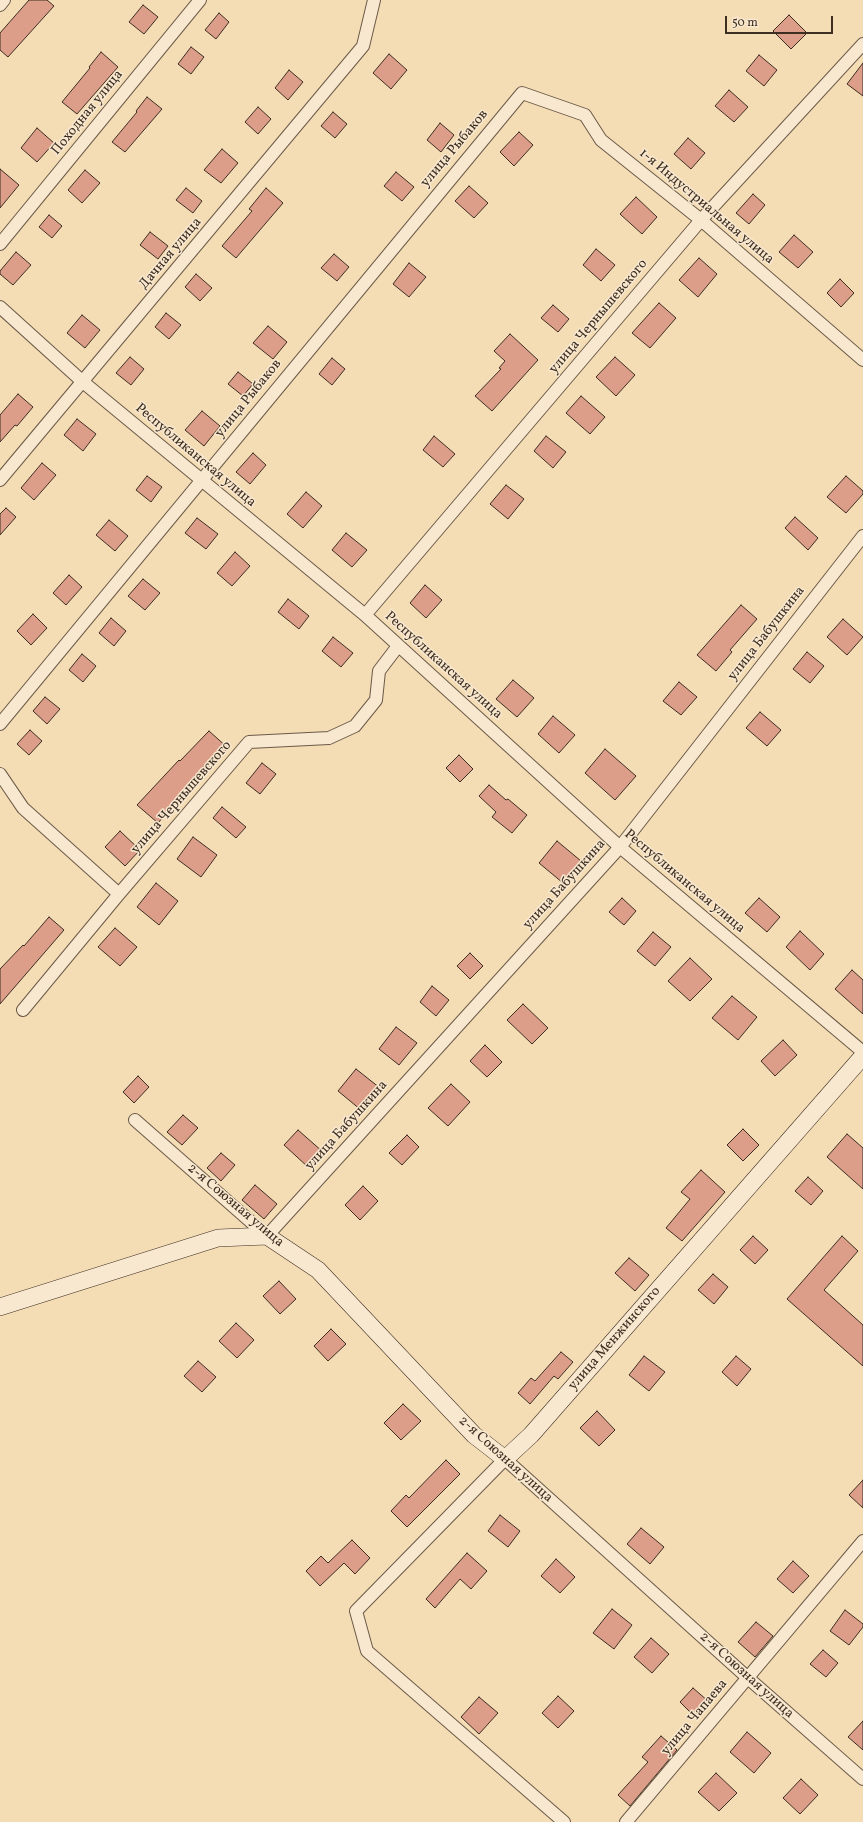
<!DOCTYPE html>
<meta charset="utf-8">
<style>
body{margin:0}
#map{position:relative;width:863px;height:1822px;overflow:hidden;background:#f4dcb5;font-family:Vollkorn,serif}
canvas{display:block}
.scale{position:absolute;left:725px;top:16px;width:108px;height:18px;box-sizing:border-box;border:2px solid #3d2e22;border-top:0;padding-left:5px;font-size:12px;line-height:14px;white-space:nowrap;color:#3d2e22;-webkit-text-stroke:3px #f8e8cf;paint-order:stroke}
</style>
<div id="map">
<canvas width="863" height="1822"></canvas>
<div class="scale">50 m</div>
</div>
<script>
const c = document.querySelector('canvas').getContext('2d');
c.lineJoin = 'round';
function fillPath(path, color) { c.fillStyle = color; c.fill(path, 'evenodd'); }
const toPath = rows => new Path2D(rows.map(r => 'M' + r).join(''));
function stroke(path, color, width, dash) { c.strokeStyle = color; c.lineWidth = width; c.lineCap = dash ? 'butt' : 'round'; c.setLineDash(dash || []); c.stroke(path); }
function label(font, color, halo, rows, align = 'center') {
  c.font = font + ' Vollkorn,serif'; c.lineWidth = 3; c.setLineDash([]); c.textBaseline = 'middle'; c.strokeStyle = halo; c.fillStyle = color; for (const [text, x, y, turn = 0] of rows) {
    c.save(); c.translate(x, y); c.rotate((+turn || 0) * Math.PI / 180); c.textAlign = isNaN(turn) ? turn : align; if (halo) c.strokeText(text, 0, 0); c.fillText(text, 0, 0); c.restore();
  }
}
const building = toPath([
 [29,0,47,0,54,6,8,57,0,50,0,33,29,0],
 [143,5,158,17,144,34,129,22,143,5],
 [219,13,229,22,216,39,205,30,219,13],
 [789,15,807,33,791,49,773,31,789,15],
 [191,47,204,57,191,74,178,64,191,47],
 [101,52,118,67,77,114,62,102,90,68,89,67,101,52],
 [389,54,407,70,391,89,373,73,389,54],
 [759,55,777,70,764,86,746,71,759,55],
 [863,63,863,96,847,84,863,63],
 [289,70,303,82,288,100,275,88,289,70],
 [729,90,748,107,734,122,715,106,729,90],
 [147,97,162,109,125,152,112,142,137,112,136,111,147,97],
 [258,107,271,119,258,134,245,122,258,107],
 [333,112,347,124,335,138,321,126,333,112],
 [440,123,454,135,441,152,427,140,440,123],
 [37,128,54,143,37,162,21,148,37,128],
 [519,132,533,145,514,166,500,152,519,132],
 [688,138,705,153,691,169,674,154,688,138],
 [222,149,238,163,221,183,204,170,222,149],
 [0,169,19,185,0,208,0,169],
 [85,170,100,183,82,203,68,190,85,170],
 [396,172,414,187,402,201,384,186,396,172],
 [469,186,488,203,474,218,455,201,469,186],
 [186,188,202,201,193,213,176,200,186,188],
 [266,188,283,203,236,258,222,246,252,211,249,209,266,188],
 [753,194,765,205,749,224,736,213,753,194],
 [636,197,657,217,642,234,620,214,636,197],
 [49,215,62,226,52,238,39,227,49,215],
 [150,232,168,246,158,259,140,245,150,232],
 [794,235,813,252,798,268,779,252,794,235],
 [596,249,615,265,601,281,583,265,596,249],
 [16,252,31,265,13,285,0,274,0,271,16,252],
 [334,254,349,267,337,281,321,268,334,254],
 [699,258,717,274,698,297,679,280,699,258],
 [409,263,426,277,409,297,393,284,409,263],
 [196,274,212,288,200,301,185,287,196,274],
 [840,279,854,293,841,307,827,293,840,279],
 [659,303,676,318,650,348,632,333,659,303],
 [553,305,569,319,558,332,541,318,553,305],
 [166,313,181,325,169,339,155,327,166,313],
 [82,315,100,330,85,348,67,333,82,315],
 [268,326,287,342,273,359,253,343,268,326],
 [510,334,538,360,492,411,475,396,501,369,499,368,505,361,494,351,510,334],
 [130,357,144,369,131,385,116,373,130,357],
 [615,357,635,375,616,396,596,377,615,357],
 [332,358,345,369,332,385,319,374,332,358],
 [238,372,253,384,243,396,228,384,238,372],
 [18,394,33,407,17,426,15,425,0,442,0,415,18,394],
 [581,396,605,417,590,434,566,413,581,396],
 [202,411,220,426,204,446,185,430,202,411],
 [77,419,96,434,83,451,64,435,77,419],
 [434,436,455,454,443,467,423,450,434,436],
 [546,436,566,452,553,468,534,451,546,436],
 [253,453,266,465,250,484,236,472,253,453],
 [42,463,56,475,34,500,21,488,42,463],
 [147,476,162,487,151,502,136,490,147,476],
 [846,476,863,491,863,494,846,513,827,497,846,476],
 [506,485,524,499,508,519,490,504,506,485],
 [306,492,322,506,303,528,287,514,306,492],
 [6,508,16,517,0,535,0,514,6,508],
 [795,517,818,538,808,550,785,528,795,517],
 [197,518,218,534,206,549,185,533,197,518],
 [109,520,128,536,115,551,96,535,109,520],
 [346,533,367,550,352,567,332,550,346,533],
 [235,552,250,566,232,586,217,573,235,552],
 [69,575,82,587,66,605,53,593,69,575],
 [143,579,160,593,145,610,128,596,143,579],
 [425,585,442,600,426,618,410,603,425,585],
 [288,599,309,616,299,629,278,612,288,599],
 [741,605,757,619,730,650,732,652,716,671,697,655,741,605],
 [33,614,47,628,31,645,17,631,33,614],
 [111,618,126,631,114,646,99,633,111,618],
 [843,619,863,637,847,655,827,637,843,619],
 [333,637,353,653,341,667,322,651,333,637],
 [807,652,824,666,810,683,793,669,807,652],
 [82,654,96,666,83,682,69,670,82,654],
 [513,680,534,698,517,717,496,699,513,680],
 [679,682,697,697,681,715,663,701,679,682],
 [45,697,60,709,47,724,33,711,45,697],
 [760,712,781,730,767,746,746,728,760,712],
 [553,716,575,735,559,753,538,734,553,716],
 [30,730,42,741,29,755,17,744,30,730],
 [209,731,228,748,183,796,182,795,158,823,137,805,179,760,180,761,209,731],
 [605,749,636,776,615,800,585,773,605,749],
 [459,755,473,769,460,782,446,768,459,755],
 [262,763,276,774,260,794,246,783,262,763],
 [489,785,506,800,508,799,527,815,512,833,492,817,496,812,479,796,489,785],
 [222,807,246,827,236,838,213,818,222,807],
 [120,831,140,850,125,866,105,847,120,831],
 [193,837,217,855,201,877,177,859,193,837],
 [557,841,581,861,563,883,539,863,557,841],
 [156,883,178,901,159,925,137,907,156,883],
 [622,898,636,911,624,925,609,912,622,898],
 [759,898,780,917,767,932,745,913,759,898],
 [49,917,64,930,0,1004,0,969,23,945,24,946,49,917],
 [115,928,137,947,120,966,98,947,115,928],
 [800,931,824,954,810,970,786,947,800,931],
 [653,932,671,947,655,966,637,951,653,932],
 [470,953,483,966,470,979,457,966,470,953],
 [690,958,712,979,690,1001,668,981,690,958],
 [852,970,863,980,863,1014,835,989,852,970],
 [432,986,449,1000,436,1016,420,1002,432,986],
 [732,996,757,1017,738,1040,712,1018,732,996],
 [523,1004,548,1028,532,1044,507,1020,523,1004],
 [396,1027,417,1043,399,1065,379,1049,396,1027],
 [783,1040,797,1055,775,1076,761,1061,783,1040],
 [485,1045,502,1062,487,1077,470,1061,485,1045],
 [356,1069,380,1088,361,1110,338,1091,356,1069],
 [138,1076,149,1087,134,1103,123,1092,138,1076],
 [451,1084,470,1102,448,1126,428,1108,451,1084],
 [183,1115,198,1128,182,1145,167,1132,183,1115],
 [743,1129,759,1145,743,1161,727,1145,743,1129],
 [298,1130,323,1152,309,1168,284,1145,298,1130],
 [847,1134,863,1148,863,1189,827,1157,847,1134],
 [407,1135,419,1147,402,1165,389,1153,407,1135],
 [221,1153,235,1165,221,1181,207,1168,221,1153],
 [701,1170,725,1192,682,1241,666,1228,690,1199,681,1192,701,1170],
 [808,1177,823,1191,811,1205,795,1191,808,1177],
 [255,1185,277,1204,264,1219,242,1200,255,1185],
 [363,1186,378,1201,360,1220,345,1205,363,1186],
 [753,1236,768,1250,755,1264,740,1250,753,1236],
 [842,1236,858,1251,824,1290,863,1325,863,1366,787,1299,842,1236],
 [629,1258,649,1275,635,1291,615,1273,629,1258],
 [713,1274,728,1287,714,1304,698,1290,713,1274],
 [279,1281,296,1299,280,1314,263,1296,279,1281],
 [236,1323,254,1340,237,1358,219,1341,236,1323],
 [331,1329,346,1344,328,1361,314,1346,331,1329],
 [561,1352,573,1362,558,1379,554,1376,530,1404,518,1393,531,1378,535,1381,561,1352],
 [644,1356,665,1372,649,1391,629,1375,644,1356],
 [736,1356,751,1369,737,1386,722,1372,736,1356],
 [198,1361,216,1377,202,1392,184,1376,198,1361],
 [403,1404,421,1421,401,1440,384,1423,403,1404],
 [597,1411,615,1430,599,1446,580,1428,597,1411],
 [446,1460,460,1474,407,1527,391,1511,406,1495,409,1498,446,1460],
 [863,1480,863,1508,849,1495,863,1480],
 [500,1515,520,1531,508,1547,488,1531,500,1515],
 [641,1528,664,1547,650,1564,627,1544,641,1528],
 [352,1540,370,1558,355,1574,344,1563,320,1586,306,1571,321,1556,328,1563,352,1540],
 [467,1553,487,1571,471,1589,460,1579,435,1608,426,1599,467,1553],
 [556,1559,575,1577,560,1593,541,1576,556,1559],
 [793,1561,809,1576,793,1593,777,1579,793,1561],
 [612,1609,632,1625,614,1649,593,1633,612,1609],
 [845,1610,863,1624,863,1627,849,1645,830,1631,845,1610],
 [756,1622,773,1636,755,1657,738,1642,756,1622],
 [651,1638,669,1654,652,1673,634,1657,651,1638],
 [823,1650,838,1663,826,1677,810,1664,823,1650],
 [693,1688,708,1701,694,1716,680,1702,693,1688],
 [558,1696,574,1711,558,1728,542,1713,558,1696],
 [479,1697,498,1713,479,1734,461,1717,479,1697],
 [863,1721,863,1750,848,1737,863,1721],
 [747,1732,771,1753,754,1773,730,1752,747,1732],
 [661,1736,677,1750,630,1806,618,1795,648,1762,642,1757,661,1736],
 [716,1773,737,1793,719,1811,698,1792,716,1773],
 [801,1779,818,1795,800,1814,783,1798,801,1779]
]);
fillPath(building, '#dc9e89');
stroke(building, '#3d2e22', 1);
const minor = toPath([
 [0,5,4,0],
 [0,244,200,0],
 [0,307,83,382,365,615,620,847,863,1052],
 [0,480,363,46,374,0],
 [365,615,701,220,863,44],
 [0,724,522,93,585,115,601,140,701,220,863,360],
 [0,774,23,808,119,894],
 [23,1010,119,894,249,742,329,738,355,726,376,700,379,671,398,646],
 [135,1120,267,1236,620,847,863,536],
 [564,1822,367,1651,356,1611,505,1459,748,1678,863,1779],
 [626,1822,863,1541]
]);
const secondary = toPath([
 [0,1307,218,1238,267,1236,318,1270,474,1435,505,1459,531,1435,863,1056]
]);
stroke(minor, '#6b5a47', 14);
stroke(secondary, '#3d2e22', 18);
stroke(minor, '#f8e8cf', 12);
stroke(secondary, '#f8e8cf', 17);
label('14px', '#3d2e22', '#f8e8cf', [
 ["Походная улица",88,113,-51],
 ["улица Рыбаков",455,149,-50],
 ["1-я Индустриальная улица",706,207,40],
 ["Дачная улица",171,254,-50],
 ["улица Чернышевского",599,317,-50],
 ["улица Рыбаков",249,399,-51],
 ["Республиканская улица",195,456,40],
 ["улица Бабушкина",767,634,-52],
 ["Республиканская улица",443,666,42],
 ["улица Чернышевского",182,798,-49],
 ["Республиканская улица",684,882,40],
 ["улица Бабушкина",565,885,-48],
 ["улица Бабушкина",347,1126,-48],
 ["2-я Союзная улица",235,1206,40],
 ["улица Менжинского",615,1339,-49],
 ["2-я Союзная улица",505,1460,42],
 ["2-я Союзная улица",746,1676,42],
 ["улица Чапаева",695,1718,-50]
]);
</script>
